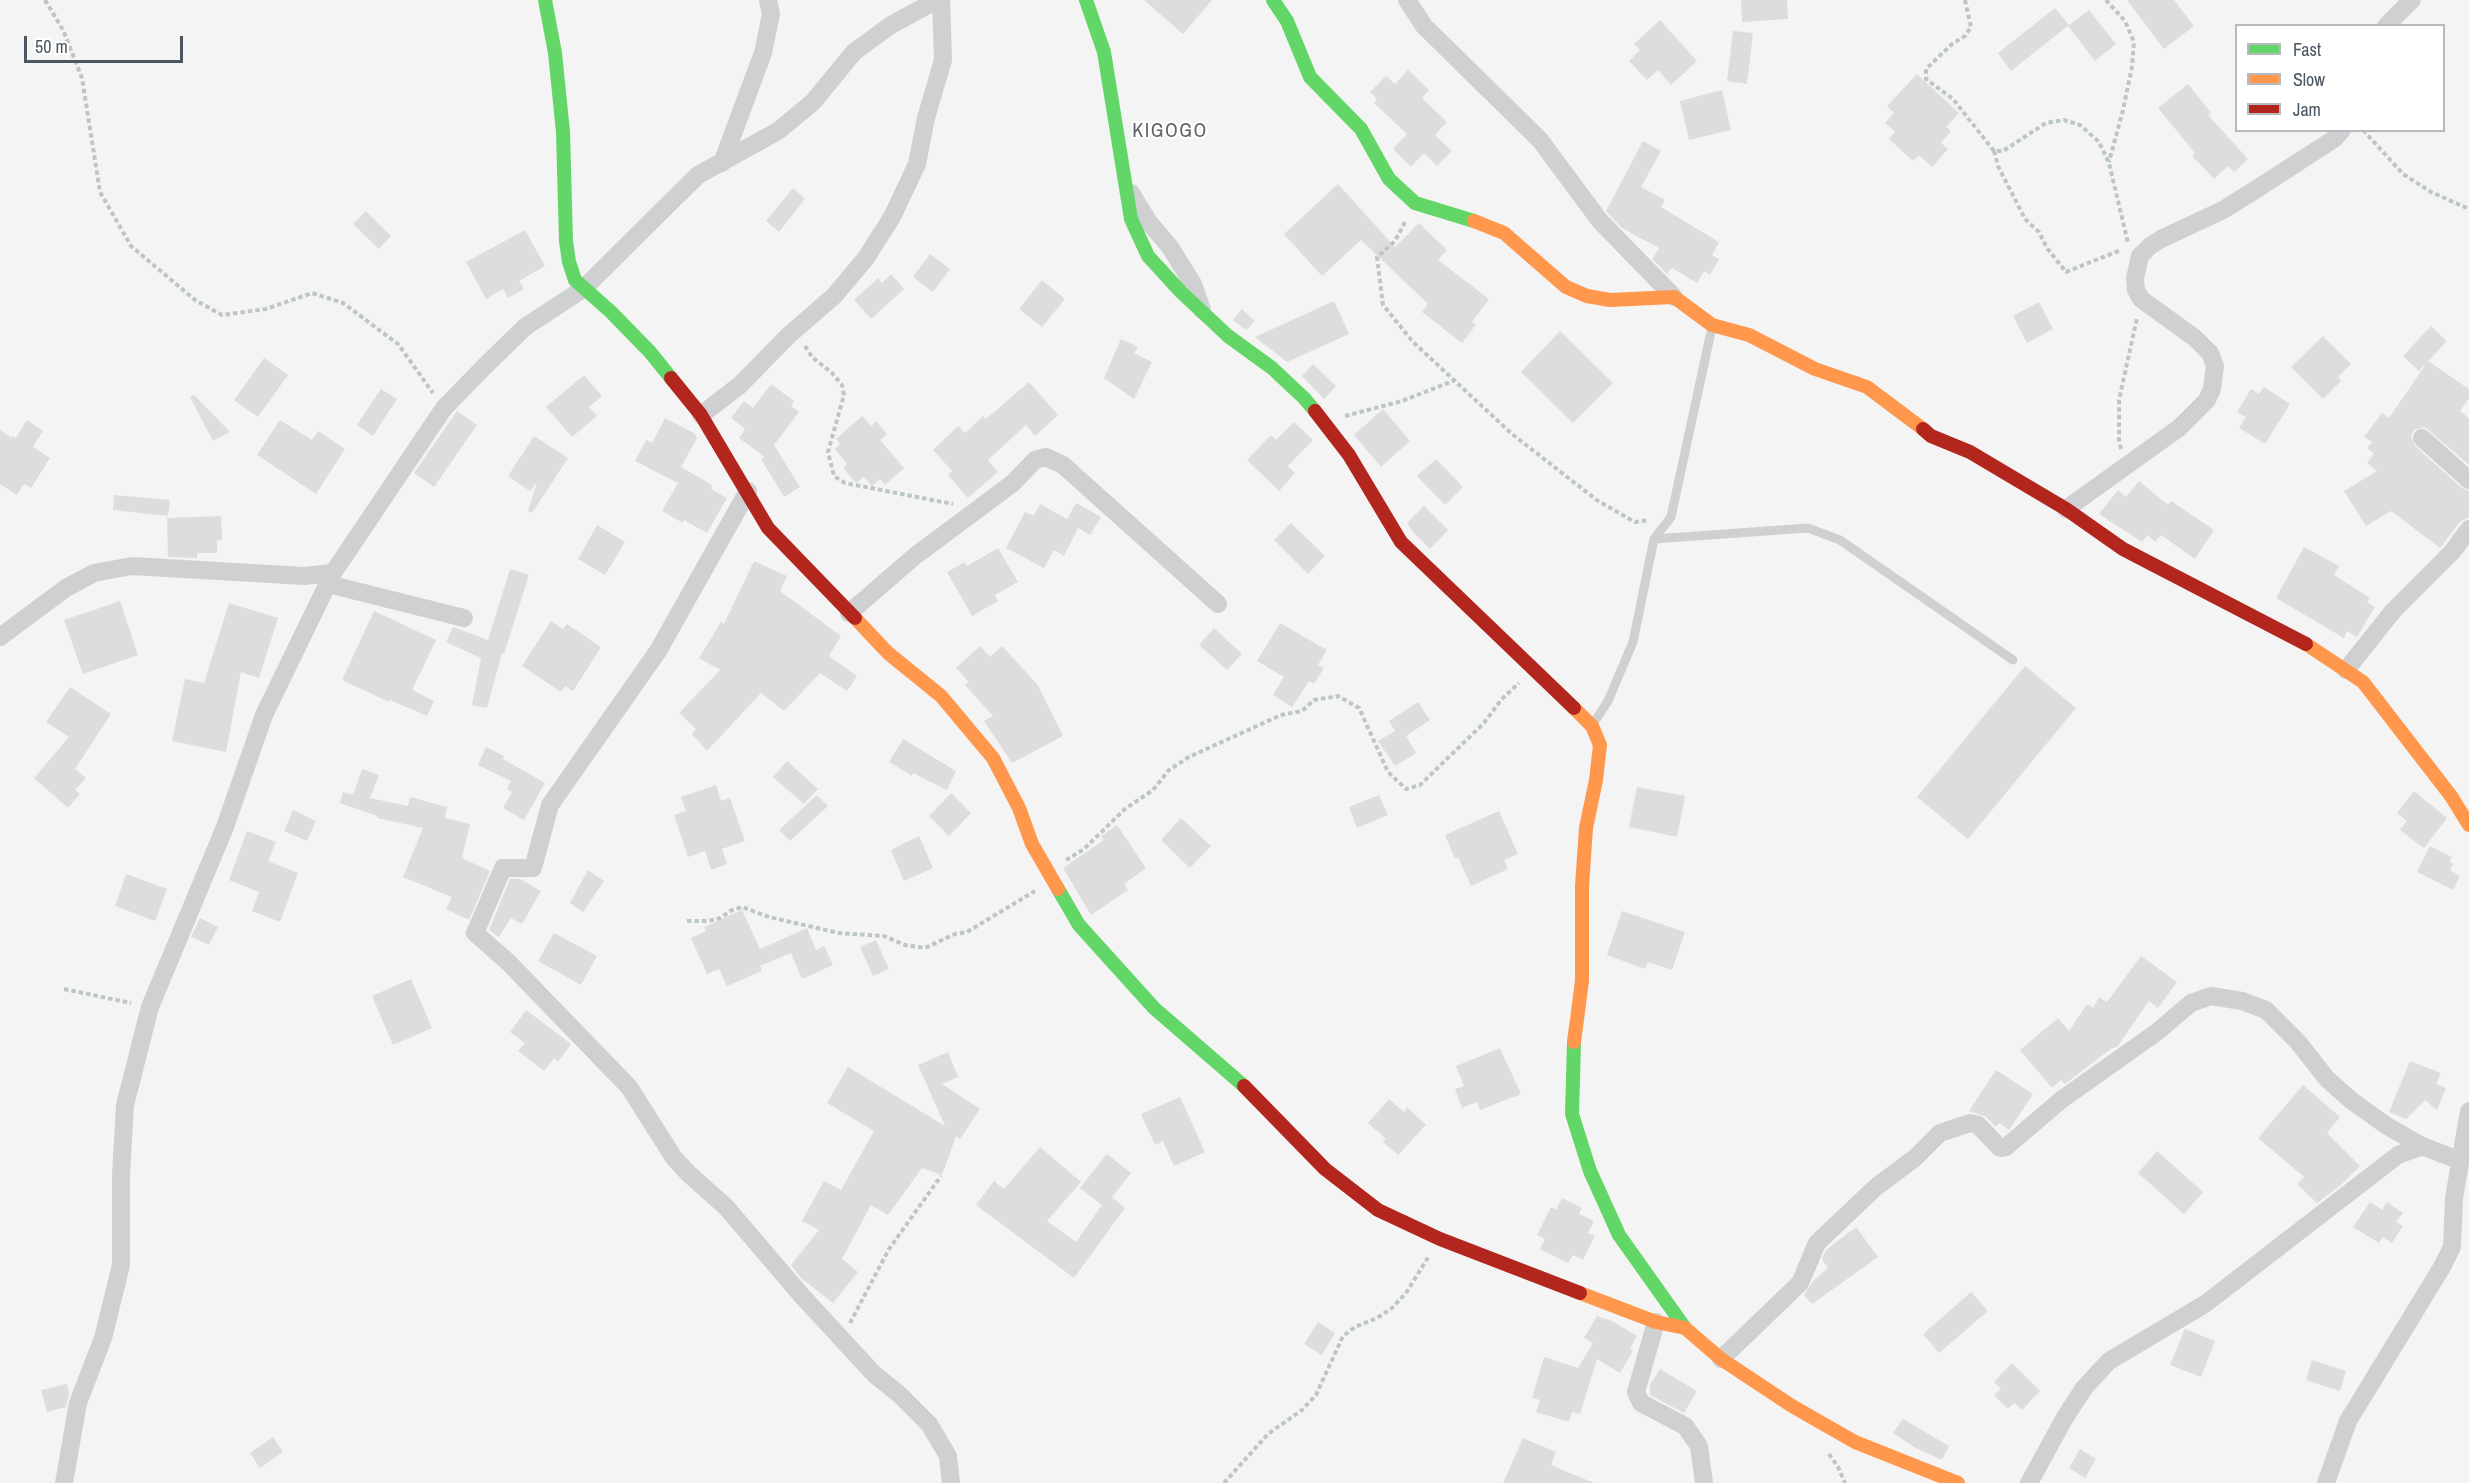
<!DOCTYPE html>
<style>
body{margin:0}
#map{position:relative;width:2469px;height:1483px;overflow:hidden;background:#f4f4f4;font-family:"Archivo Narrow",sans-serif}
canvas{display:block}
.legend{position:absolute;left:2235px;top:24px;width:210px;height:108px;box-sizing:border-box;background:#fff;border:2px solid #b7bbc0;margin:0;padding:8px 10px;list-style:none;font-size:18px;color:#4a5661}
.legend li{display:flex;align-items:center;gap:12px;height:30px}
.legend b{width:30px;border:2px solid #b7bbc0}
.scale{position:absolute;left:24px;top:36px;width:159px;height:27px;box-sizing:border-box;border:3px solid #4a5661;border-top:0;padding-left:8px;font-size:18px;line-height:21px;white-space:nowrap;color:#4a5661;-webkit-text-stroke:4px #fff;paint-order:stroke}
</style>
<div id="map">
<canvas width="2469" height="1483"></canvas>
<ul class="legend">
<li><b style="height:8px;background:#63d668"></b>Fast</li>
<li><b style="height:8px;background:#ff974d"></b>Slow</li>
<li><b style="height:8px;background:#b3261e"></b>Jam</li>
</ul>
<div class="scale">50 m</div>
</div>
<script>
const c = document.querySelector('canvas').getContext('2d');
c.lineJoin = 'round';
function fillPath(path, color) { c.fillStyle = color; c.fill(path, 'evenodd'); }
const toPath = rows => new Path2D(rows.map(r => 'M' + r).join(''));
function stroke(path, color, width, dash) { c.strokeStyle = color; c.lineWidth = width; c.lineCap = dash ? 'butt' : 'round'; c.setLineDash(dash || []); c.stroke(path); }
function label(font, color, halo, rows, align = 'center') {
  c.font = font + ' "Archivo Narrow",sans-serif'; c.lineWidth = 4.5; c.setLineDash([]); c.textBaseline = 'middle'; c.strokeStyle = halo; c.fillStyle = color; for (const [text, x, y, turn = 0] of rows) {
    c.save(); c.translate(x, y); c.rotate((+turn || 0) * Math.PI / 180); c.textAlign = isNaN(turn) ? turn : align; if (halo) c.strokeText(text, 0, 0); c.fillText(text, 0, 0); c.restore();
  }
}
fillPath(toPath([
 [1144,0,1212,0,1183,34],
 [1741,0,1787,0,1788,19,1742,22],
 [2127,0,2174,0,2194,26,2164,49],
 [2055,8,2069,25,2011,71,1998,53],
 [2089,10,2116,44,2095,61,2068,26],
 [1660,20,1697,61,1671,85,1658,70,1647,80,1629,61,1640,50,1634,44],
 [1733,31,1753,33,1747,84,1727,81],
 [1408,70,1429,90,1422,98,1447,122,1435,135,1452,151,1437,166,1424,153,1411,167,1393,149,1407,134,1374,103,1377,99,1370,92,1386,76,1395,84],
 [1917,74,1959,113,1946,127,1951,131,1941,143,1948,149,1932,167,1919,155,1913,161,1889,139,1895,132,1885,123,1894,113,1887,106],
 [2188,84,2211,113,2208,115,2248,159,2234,172,2228,166,2214,179,2192,156,2195,153,2158,108],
 [1722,90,1731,130,1689,140,1680,101],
 [1643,141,1661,151,1641,187,1665,200,1661,207,1719,242,1712,255,1719,259,1710,275,1704,271,1697,283,1672,268,1667,274,1652,259,1659,248,1622,228,1606,211],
 [1338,184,1395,247,1419,223,1447,250,1438,260,1489,299,1472,322,1476,325,1462,343,1422,312,1428,304,1361,240,1322,276,1284,234],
 [793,188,805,199,779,232,766,221],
 [366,211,391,236,379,249,353,224],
 [525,230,545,266,519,281,524,289,508,298,503,289,486,299,466,262],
 [930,254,950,269,933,292,913,277],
 [891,274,904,289,871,319,854,300,878,278,882,283],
 [1042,280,1065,299,1042,327,1019,309],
 [1334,301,1349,334,1287,362,1255,337],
 [2039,302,2053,329,2027,343,2013,316],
 [1242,309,1255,321,1246,330,1233,320],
 [2431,326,2447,341,2419,371,2403,356],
 [1560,331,1613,383,1573,423,1521,372],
 [2323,336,2351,364,2338,377,2341,381,2323,399,2291,367],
 [1121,339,1138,347,1134,353,1152,362,1134,399,1104,378],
 [264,358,288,375,258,417,234,400],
 [2428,361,2469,389,2469,398,2460,411,2469,418,2469,465,2425,427,2414,430,2411,436,2415,446,2462,488,2469,491,2469,517,2460,522,2440,548,2391,511,2366,526,2344,491,2377,471,2367,463,2374,454,2367,448,2372,442,2364,437,2382,413,2389,418],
 [1313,364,1336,386,1324,399,1302,376],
 [584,375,602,396,589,407,597,416,572,437,546,407],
 [1029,382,1058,415,1035,436,1026,425,988,460,998,472,968,498,948,475,952,471,933,450,958,426,965,433,983,416,986,419],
 [771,384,794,401,791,406,799,412,774,445,800,487,784,497,761,459,765,457,739,438,745,429,731,418,744,401,753,408],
 [2264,387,2290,404,2265,444,2239,428,2246,417,2237,412,2251,389,2259,394],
 [381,389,397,399,373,436,357,425],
 [194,395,230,432,213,441,190,397],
 [1383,409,1410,441,1381,467,1354,435],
 [457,411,477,425,434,487,414,473],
 [862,416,871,426,876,421,887,434,880,440,904,468,885,485,880,479,872,486,864,477,856,483,843,468,847,464,835,449,840,444,836,439],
 [665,418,694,433,697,438,681,467,712,485,711,489,727,498,707,533,684,520,683,523,662,511,678,483,635,461,646,440,652,443],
 [27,420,43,431,33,447,50,458,31,488,24,484,17,495,0,484,0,430,12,438,13,436,16,438],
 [280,420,312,440,318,431,345,449,316,494,257,455],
 [1294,422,1313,440,1288,466,1295,473,1279,491,1247,460,1271,435,1276,440],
 [534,436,568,458,532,513,528,511,537,482,530,491,508,476],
 [1436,459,1463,487,1445,505,1417,476],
 [2139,481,2168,505,2171,501,2214,530,2195,559,2161,535,2155,542,2148,535,2142,542,2099,514,2118,490,2126,497],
 [114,495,170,500,168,516,113,510],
 [1076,503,1101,517,1090,535,1078,528,1064,556,1054,550,1044,568,1006,548,1025,512,1034,516,1040,504,1067,519],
 [1424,506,1448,530,1430,549,1413,532,1407,523],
 [221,516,222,540,217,540,217,553,197,553,197,558,168,557,167,518],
 [1291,523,1325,556,1308,574,1274,540],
 [597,525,625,542,605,575,578,559],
 [2304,547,2339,566,2334,575,2370,598,2367,602,2375,607,2357,637,2347,631,2344,638,2276,598],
 [998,548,1018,582,995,595,998,601,972,616,947,572,965,562,967,566],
 [754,561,787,576,780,591,841,636,829,656,857,676,847,691,820,673,784,711,761,693,707,751,692,734,696,729,679,713,720,670,699,658,721,622,724,624],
 [510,569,529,575,504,654,502,653,487,708,472,705,481,658,446,642,453,627,488,640],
 [120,601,138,655,83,674,64,620],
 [229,603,278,618,259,678,241,672,226,752,172,741,185,679,204,683],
 [374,611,436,640,412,690,434,701,427,716,390,700,389,702,342,680],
 [551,621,563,629,567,624,601,647,573,691,565,686,561,692,522,666],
 [1280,623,1327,650,1318,665,1324,668,1314,684,1309,681,1292,707,1273,695,1284,677,1257,661],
 [1214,628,1242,654,1227,670,1199,645],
 [980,646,990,657,1002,646,1037,684,1063,736,1012,763,984,721,993,716,965,685,969,682,956,668],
 [2025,666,2076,708,1968,839,1917,797],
 [70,687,111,714,75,769,86,778,75,790,80,794,68,808,34,778,69,737,46,722],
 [1418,702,1430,720,1406,736,1416,753,1395,766,1378,741,1395,731,1389,721],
 [903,739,956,771,947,790,913,773,912,776,889,762],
 [486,747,504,756,503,759,545,783,524,820,503,808,512,792,507,789,511,781,478,765],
 [787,761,818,789,804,804,773,777],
 [362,769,379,775,370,798,408,806,410,797,447,807,445,818,470,824,462,858,490,871,469,920,446,909,452,897,403,877,423,828,377,818,377,816,340,803,343,792,353,795],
 [716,785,721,801,730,798,745,841,722,849,727,864,711,870,705,851,688,857,674,815,686,811,681,797],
 [1637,787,1685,796,1677,837,1629,827],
 [2414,791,2447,818,2424,848,2400,830,2407,821,2397,813],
 [951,793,971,813,949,836,929,816],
 [817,795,828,806,790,841,779,830],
 [1379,795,1388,815,1357,828,1349,807],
 [293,810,316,821,307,841,284,831],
 [1499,811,1518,854,1504,860,1508,869,1471,886,1458,857,1455,859,1445,835],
 [1181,818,1211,846,1190,868,1161,840],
 [1117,825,1146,868,1124,884,1128,890,1091,915,1063,868,1104,840,1101,836],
 [247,831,276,842,268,861,298,873,280,922,252,911,259,892,229,880],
 [919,836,933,868,904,881,891,850],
 [2430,846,2452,857,2449,862,2453,864,2450,870,2460,876,2453,890,2417,872],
 [588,870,604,881,583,912,570,903],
 [126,874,167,889,155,921,115,906],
 [510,879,520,879,541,891,522,924,511,918,499,937,489,930],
 [742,910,760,949,807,928,816,950,824,946,833,965,802,979,791,953,760,966,762,971,727,986,719,969,707,974,691,938,706,931,704,927],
 [1622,911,1685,932,1672,970,1648,962,1645,969,1607,955],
 [200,918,218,927,209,945,191,937],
 [554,933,597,956,581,985,538,961],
 [876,940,889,969,873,976,860,947],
 [2141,956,2177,982,2158,1008,2149,1001,2117,1047,2112,1048,2065,1084,2061,1080,2052,1088,2020,1050,2058,1018,2069,1031,2087,1004,2093,1008,2099,997,2107,1002],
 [411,979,432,1028,393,1045,372,996],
 [526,1010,571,1044,558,1062,554,1058,544,1071,518,1051,525,1043,510,1032],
 [1500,1048,1521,1094,1480,1110,1477,1102,1462,1108,1455,1089,1464,1086,1456,1066],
 [948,1052,958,1077,942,1084,980,1109,960,1139,956,1136,942,1175,922,1168,888,1215,871,1205,842,1259,858,1272,833,1303,801,1278,791,1265,819,1230,802,1221,824,1181,841,1190,874,1131,827,1103,848,1067,945,1126,918,1065],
 [2410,1061,2441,1073,2436,1084,2446,1088,2437,1110,2425,1100,2406,1119,2389,1112],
 [1996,1070,2033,1094,2009,1130,1999,1123,1996,1127,1986,1117,1969,1111],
 [2303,1085,2340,1117,2327,1133,2360,1166,2342,1184,2317,1203,2297,1184,2304,1177,2258,1138],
 [1180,1097,1205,1152,1174,1166,1163,1141,1155,1145,1141,1114],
 [1389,1099,1404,1112,1407,1107,1426,1125,1398,1155,1383,1142,1386,1139,1368,1123],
 [1040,1147,1081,1182,1047,1221,1076,1242,1102,1205,1080,1188,1107,1154,1131,1173,1112,1197,1125,1208,1074,1278,976,1205,994,1181,1004,1189],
 [2157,1151,2203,1192,2184,1214,2138,1173],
 [1562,1198,1582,1208,1579,1214,1594,1221,1588,1233,1595,1236,1583,1260,1573,1255,1568,1263,1540,1249,1545,1239,1537,1235,1551,1207,1556,1210],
 [2370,1202,2382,1210,2387,1202,2403,1213,2396,1222,2403,1226,2392,1243,2383,1237,2379,1243,2353,1227],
 [1856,1227,1878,1257,1812,1304,1804,1295,1813,1281,1828,1268,1822,1259,1826,1250],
 [1971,1292,1988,1311,1939,1353,1923,1334],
 [1597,1316,1612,1321,1637,1336,1630,1349,1633,1351,1620,1373,1597,1359,1580,1414,1572,1412,1569,1422,1536,1412,1540,1400,1532,1398,1544,1357,1578,1368,1593,1343,1584,1338],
 [1318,1322,1335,1333,1322,1355,1304,1344],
 [2185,1329,2215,1341,2201,1377,2170,1365],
 [2312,1360,2346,1371,2340,1391,2306,1380],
 [2012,1363,2040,1391,2022,1410,2014,1403,2008,1409,1994,1395,2001,1389,1994,1382],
 [1660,1369,1697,1391,1684,1413,1650,1395,1650,1385],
 [67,1384,69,1394,66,1407,47,1412,41,1390],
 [1903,1419,1949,1446,1942,1460,1914,1447,1893,1433],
 [273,1437,283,1452,260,1468,250,1453],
 [1523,1438,1556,1452,1551,1465,1594,1483,1503,1483],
 [2080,1449,2096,1459,2085,1478,2069,1468]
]), '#ddddde');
stroke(toPath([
 [45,0,63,30,82,78,100,192,131,246,195,300,222,315,266,309,312,293,343,303,398,344,433,393],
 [1965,0,1971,27,1965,36,1952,44,1926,69,1926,79,1953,99,1994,151,2003,151,2046,123,2064,120,2080,125,2099,142,2109,163,2128,243],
 [2106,0,2125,21,2134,42,2132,67,2123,110,2109,162],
 [2363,130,2403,174,2431,192,2469,209],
 [1994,151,1998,166,2025,219,2039,232,2047,248,2066,272,2121,250],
 [1405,222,1395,241,1377,257,1383,305,1413,342,1512,434,1598,501,1635,522,1649,520],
 [805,346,812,357,832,373,842,385,844,395,828,452,834,476,845,483,953,504],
 [1345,416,1402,401,1453,381],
 [2121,449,2119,440,2119,400,2137,318],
 [1066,860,1084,849,1125,809,1153,790,1169,770,1189,757,1281,715,1302,711,1314,700,1338,696,1359,708,1388,772,1406,789,1420,785,1484,723,1501,700,1519,683],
 [687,921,708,921,720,918,732,910,742,907,769,917,839,933,884,936,905,945,925,948,955,934,967,932,1035,891],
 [64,989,131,1003],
 [850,1323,889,1249,941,1176],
 [1829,1454,1838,1467,1845,1483],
 [1224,1483,1268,1434,1302,1410,1316,1395,1343,1336,1355,1327,1377,1318,1392,1308,1406,1293,1429,1256]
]), '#bcc7c4', 4, [4.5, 3]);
stroke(toPath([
 [1654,539,1808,528,1840,540,2013,660],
 [1593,724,1608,701,1633,642,1654,539,1671,517,1712,327]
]), '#ced0d2', 9);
stroke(toPath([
 [1407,0,1424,26,1540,140,1600,221,1674,297],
 [2386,26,2412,0],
 [722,163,763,53,771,14,768,0],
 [1131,193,1148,221,1170,247,1193,284,1202,310],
 [701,415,740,385,789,335,834,296,866,258,892,217,917,164,926,118,943,60,941,0],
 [2422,438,2469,480],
 [748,491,658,651,550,805,533,868,503,868,475,933,508,962,629,1087,674,1158,689,1174,726,1207,802,1296,874,1374,900,1395,929,1424,948,1456,951,1483],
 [2066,509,2179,428,2207,400,2212,389,2215,366,2210,353,2195,338,2141,299,2136,290,2135,278,2140,256,2150,246,2161,239,2223,210,2255,190,2334,139,2342,130],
 [328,584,464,618],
 [849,613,915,556,1013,483,1035,460,1046,457,1063,465,1218,604],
 [0,637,66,588,94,573,132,566,304,576,333,573,444,408,485,366,525,327,583,289,698,175,778,131,813,102,854,52,891,25,937,0],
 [2346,670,2393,611,2452,552,2469,529],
 [1656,1322,1636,1392,1641,1403,1685,1426,1699,1446,1704,1483],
 [1721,1359,1800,1283,1817,1243,1876,1187,1915,1158,1940,1133,1970,1123,1978,1125,2000,1148,2006,1147,2061,1100,2157,1032,2191,1003,2211,996,2242,1001,2266,1010,2298,1042,2327,1079,2352,1101,2387,1126,2422,1146],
 [64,1483,78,1403,103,1338,121,1265,121,1175,125,1105,150,1007,225,827,264,715,333,573],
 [2029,1483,2064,1419,2084,1388,2109,1361,2205,1304,2398,1155,2422,1146,2461,1161],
 [2326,1483,2348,1421,2442,1267,2452,1247,2454,1198,2469,1111]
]), '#ced0d2', 18);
stroke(toPath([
 [545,0,555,53,563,132,566,241,569,262,575,280,611,312,650,352,671,378],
 [1086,0,1104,52,1131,219,1148,256,1181,292,1228,336,1272,368,1304,398,1315,411],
 [1273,0,1287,21,1310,77,1361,129,1389,179,1415,203,1474,221],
 [1058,889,1079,925,1154,1008,1244,1086],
 [1574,1042,1572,1114,1590,1171,1619,1235,1685,1328]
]), '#63d668', 14);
stroke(toPath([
 [1474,221,1504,233,1566,287,1587,296,1610,300,1674,297,1712,325,1749,335,1815,369,1867,387,1923,429],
 [855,618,888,653,941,696,993,758,1019,808,1032,844,1058,889],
 [2306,644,2363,682,2451,796,2469,825],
 [1574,708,1592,726,1600,745,1596,780,1586,828,1582,886,1582,981,1574,1042],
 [1580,1293,1656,1322,1685,1328,1721,1359,1792,1406,1855,1442,1958,1483]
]), '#ff974d', 14);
stroke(toPath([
 [671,378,701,415,768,528,855,618],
 [1315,411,1349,455,1401,542,1574,708],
 [1923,429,1931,436,1970,452,2066,509,2123,549,2306,644],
 [1244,1086,1325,1169,1378,1210,1440,1239,1580,1293]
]), '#b3261e', 14);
c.letterSpacing = '1.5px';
label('20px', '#5f6368', '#fff', [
 ["KIGOGO",1170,132]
]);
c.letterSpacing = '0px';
</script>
